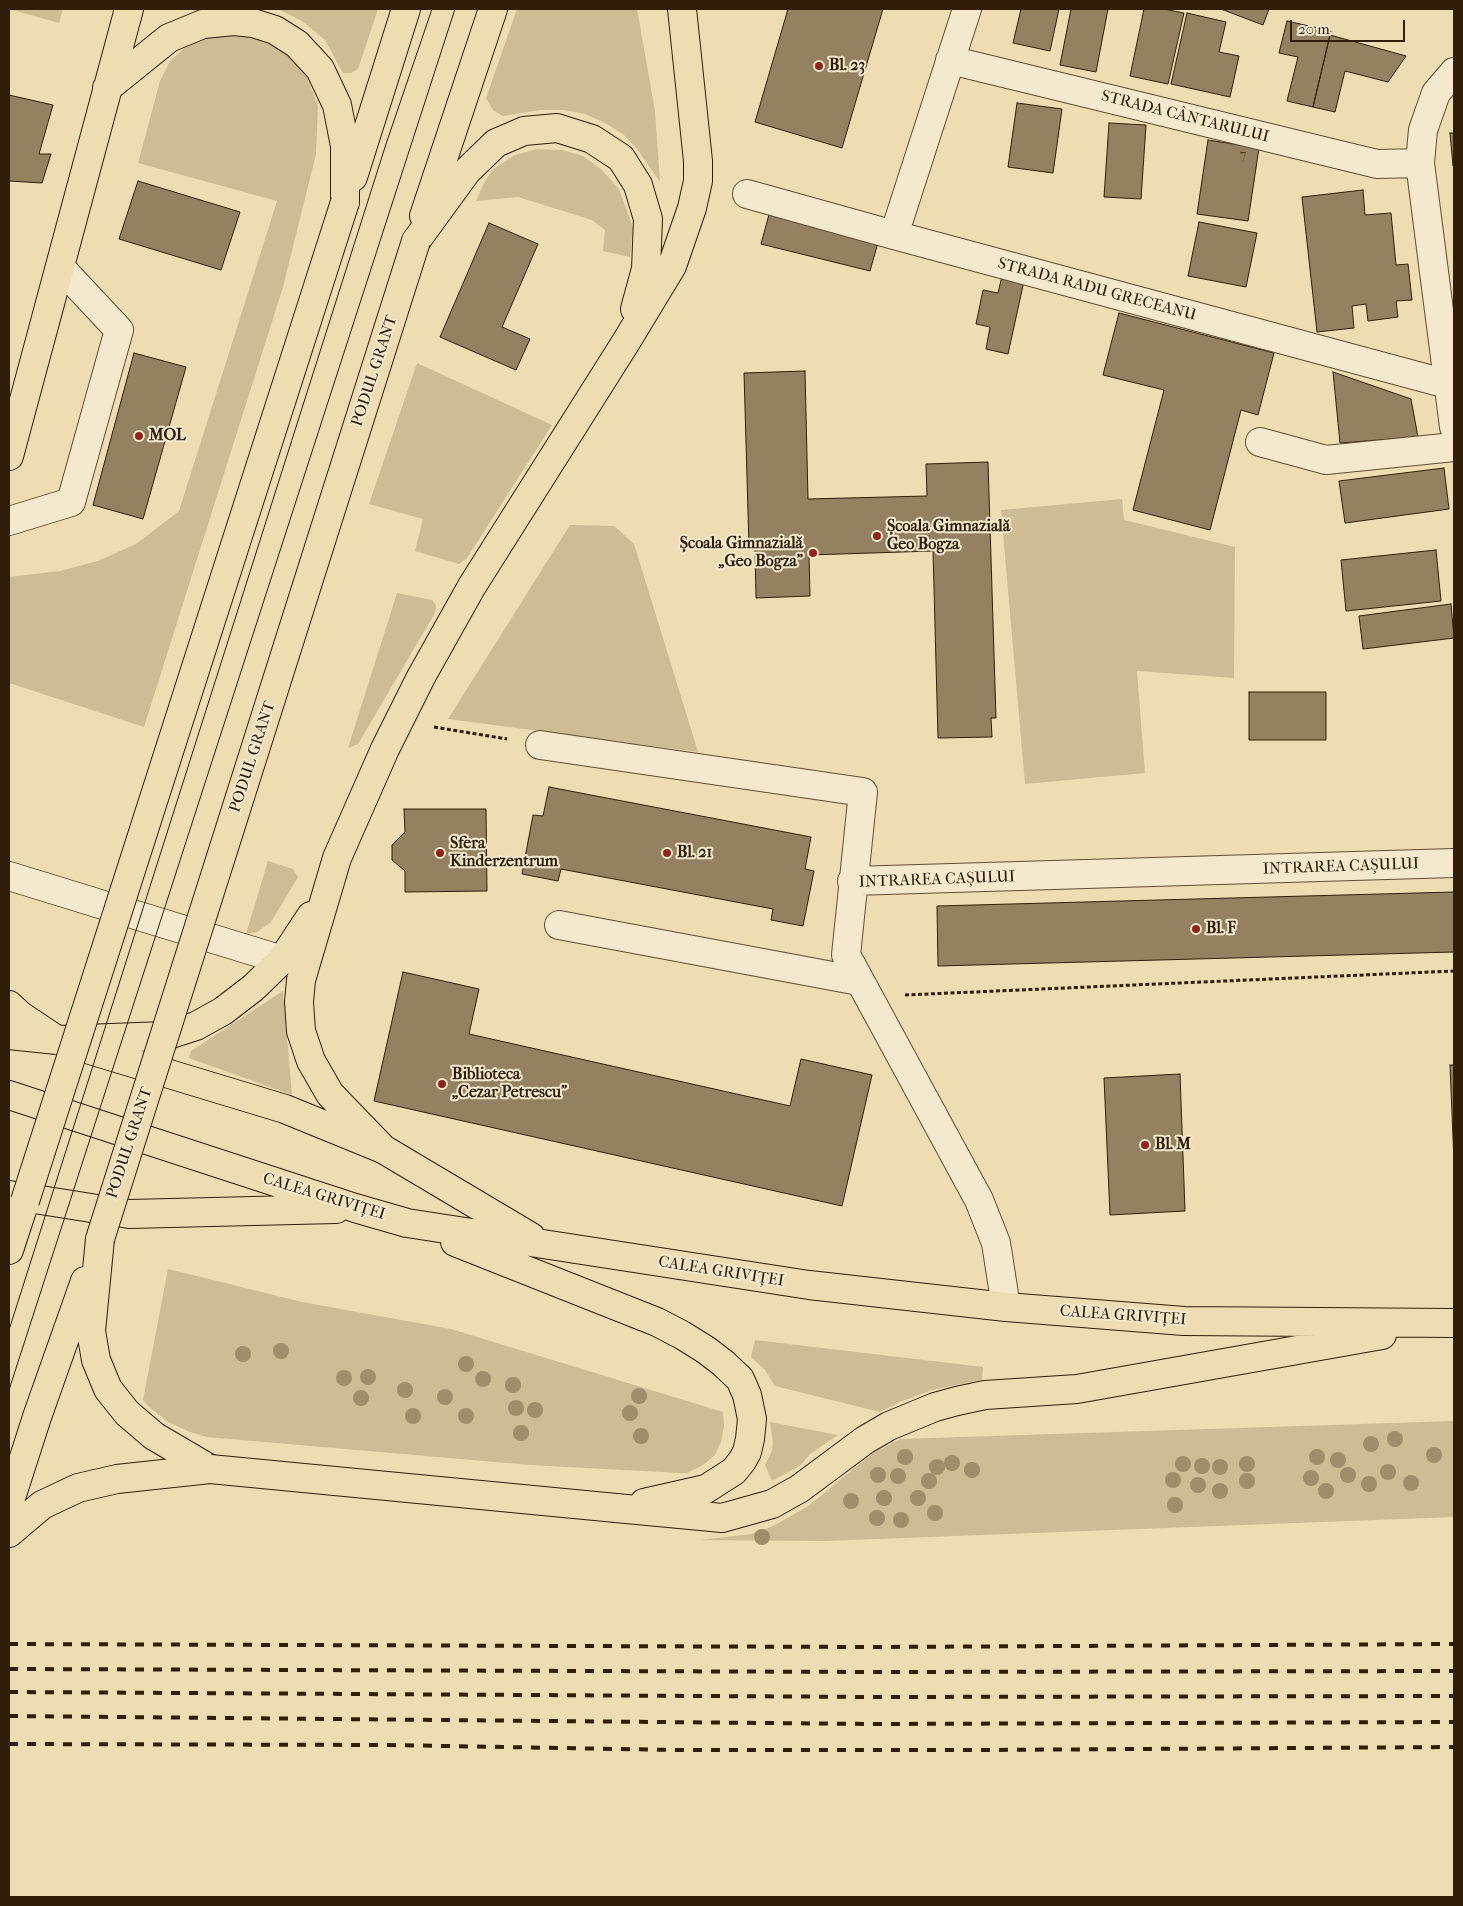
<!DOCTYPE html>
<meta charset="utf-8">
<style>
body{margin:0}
#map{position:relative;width:1463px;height:1906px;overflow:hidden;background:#eedcb2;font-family:"IM FELL French Canon",serif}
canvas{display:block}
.frame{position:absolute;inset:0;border:10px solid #301e09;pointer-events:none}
.scale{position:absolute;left:1290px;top:20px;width:115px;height:22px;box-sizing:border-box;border:2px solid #301e09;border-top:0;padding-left:6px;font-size:15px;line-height:18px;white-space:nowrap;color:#301e09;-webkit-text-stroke:4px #f4e8cd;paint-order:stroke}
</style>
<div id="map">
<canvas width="1463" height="1906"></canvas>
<div class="frame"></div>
<div class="scale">20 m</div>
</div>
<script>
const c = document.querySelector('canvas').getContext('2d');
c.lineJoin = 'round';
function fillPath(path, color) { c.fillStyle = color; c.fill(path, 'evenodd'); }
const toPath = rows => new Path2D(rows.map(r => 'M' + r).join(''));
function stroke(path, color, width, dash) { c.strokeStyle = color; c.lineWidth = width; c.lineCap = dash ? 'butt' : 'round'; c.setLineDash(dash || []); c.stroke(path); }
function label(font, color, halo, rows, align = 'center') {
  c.font = font + ' "IM FELL French Canon",serif'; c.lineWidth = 4; c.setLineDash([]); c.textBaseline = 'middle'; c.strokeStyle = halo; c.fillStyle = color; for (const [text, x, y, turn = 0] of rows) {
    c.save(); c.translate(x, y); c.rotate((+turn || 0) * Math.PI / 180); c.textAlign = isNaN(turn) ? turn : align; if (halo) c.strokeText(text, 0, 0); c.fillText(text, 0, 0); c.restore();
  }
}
fillPath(toPath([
 [9,9,63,9,59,23],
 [278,9,378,9,358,69,351,73,343,73,325,40,302,21],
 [517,9,637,9,655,111,660,182,637,149,623,134,605,123,585,114,564,110,540,110,503,116,493,110,486,98],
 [236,35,268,42,290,56,308,79,318,106,316,154,283,287,144,727,9,683,9,577,60,571,98,561,136,544,179,511,277,201,138,163,160,81,170,61,186,47,207,38],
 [537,149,562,150,583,156,601,169,619,189,633,227,630,257,603,251,605,230,592,220,518,197,476,201,485,181,493,169,515,155],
 [417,363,552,425,467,558,459,564,415,551,423,519,369,504],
 [1122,499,1124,520,1235,547,1234,678,1137,671,1145,773,1025,784,1001,510],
 [570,525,614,526,634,544,698,752,448,719],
 [397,593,432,600,436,605,435,613,358,744,348,748],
 [268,861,293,869,298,877,271,922,257,932,246,934],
 [283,991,292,1095,189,1058,191,1051],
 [168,1269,302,1302,451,1329,723,1412,724,1426,721,1442,715,1455,703,1465,687,1473,680,1473,530,1465,207,1437,190,1432,168,1422,149,1407,143,1400],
 [755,1340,983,1367,982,1380,932,1390,900,1402,880,1412,775,1386,765,1370,751,1357],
 [1454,1421,1454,1517,824,1541,700,1540,752,1534,773,1526,807,1507,872,1454,900,1439],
 [770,1422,838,1435,810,1454,801,1465,772,1481,765,1465,772,1451,773,1443]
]), '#cebc95');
const building = toPath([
 [788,9,883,9,842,148,755,122,788,9],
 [1021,9,1059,9,1050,51,1013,43,1021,9],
 [1071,9,1108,9,1096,72,1060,65,1071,9],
 [1144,9,1164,9,1184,13,1168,84,1130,76,1144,9],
 [1221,9,1269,9,1263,25,1221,9],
 [1187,13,1226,22,1219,52,1239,56,1230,97,1171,84,1187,13],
 [1287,21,1331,31,1313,107,1287,101,1298,57,1279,53,1287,21],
 [1330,35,1406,56,1388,82,1345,71,1335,112,1313,107,1330,35],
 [9,95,53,105,39,154,51,154,42,183,9,181,9,95],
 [1017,103,1062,109,1053,173,1008,167,1017,103],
 [1109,123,1146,125,1141,199,1104,197,1109,123],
 [1450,133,1454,133,1454,166,1453,166,1450,133],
 [1208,140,1259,148,1248,221,1197,214,1208,140],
 [138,181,240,212,221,270,119,239,138,181],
 [1363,190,1365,215,1391,213,1396,265,1408,264,1412,300,1396,301,1398,317,1368,321,1366,304,1352,306,1354,328,1317,332,1302,197,1363,190],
 [770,211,879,239,870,271,761,244,770,211],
 [1199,222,1257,233,1246,287,1188,276,1199,222],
 [489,223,538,244,502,327,530,339,516,370,440,337,489,223],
 [1002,276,1024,281,1008,354,986,349,990,327,976,324,983,290,998,293,1002,276],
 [1119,313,1274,353,1258,415,1241,410,1210,530,1133,510,1164,390,1103,375,1119,313],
 [134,353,186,367,143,519,93,505,134,353],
 [805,371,808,499,927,496,926,464,988,462,996,718,991,718,992,737,938,738,933,551,809,555,810,596,756,598,755,547,749,547,744,373,805,371],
 [1333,372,1411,399,1418,437,1340,443,1333,372],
 [1444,468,1449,509,1345,523,1339,481,1444,468],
 [1436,550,1441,601,1346,611,1341,560,1436,550],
 [1451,604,1454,638,1363,649,1359,616,1451,604],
 [1249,692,1326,692,1326,740,1249,740,1249,692],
 [549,787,811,837,805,869,814,871,803,926,771,920,773,909,561,869,558,881,522,874,533,815,543,816,549,787],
 [404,809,486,809,487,891,405,892,405,871,392,860,392,845,405,832,404,809],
 [1454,892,1454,952,938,966,937,906,1454,892],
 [403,972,479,989,469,1034,790,1106,801,1059,872,1075,842,1206,374,1101,403,972],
 [1450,1065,1454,1065,1454,1162,1450,1065],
 [1180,1074,1185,1211,1110,1215,1104,1078,1180,1074]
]);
fillPath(building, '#938161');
stroke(building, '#301e09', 1);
const minor = toPath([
 [950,60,1377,164,1420,163],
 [1454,72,1436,93,1423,130,1420,163,1454,427],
 [747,194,894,235,1447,384],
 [894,235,967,9],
 [1260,442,1326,460,1454,447],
 [9,521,71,502,119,330,60,267],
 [540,745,863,792,846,955,979,1200,996,1243,1006,1307],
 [9,876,282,960],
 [852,881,1454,863],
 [559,925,859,981]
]);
const major = toPath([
 [107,88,169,38,203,24,234,21,253,23,275,30,297,44,320,69,337,105,345,146,345,202],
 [353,177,406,9],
 [424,216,493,9],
 [416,241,467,171,496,143,524,131,557,128,592,139,621,158,638,185,648,219,646,269,635,309],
 [9,456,129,9],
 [9,1005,21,1016,57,1040,285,1109,383,1149,531,1237],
 [9,1035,57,1040,165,1036,196,1026,223,1011,253,988,282,960,311,916],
 [9,1095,355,1208,407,1223,543,1244,809,1285,1006,1307,1184,1321,1454,1323],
 [383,1149,330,1094,311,1061,301,1031,299,1002,301,980,337,858,385,749,421,677,472,586,626,342,672,266,692,208,698,181,698,161,682,9],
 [9,1195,129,1214,336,1209],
 [100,1239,91,1331,96,1360,108,1389,127,1413,154,1436,210,1469],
 [455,1242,657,1322,682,1335,706,1350,723,1363,740,1379,747,1395,752,1419,750,1439,747,1452,742,1461,734,1471,706,1489,644,1503],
 [9,1250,25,1201],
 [9,1504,37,1417,85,1281],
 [616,1508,722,1518,772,1504,799,1489,865,1440,889,1426,935,1407,957,1401,985,1395,1077,1389,1382,1335],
 [9,1533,42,1505,78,1488,117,1479,210,1469]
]);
stroke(minor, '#604e33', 30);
stroke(major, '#301e09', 30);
stroke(toPath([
 [434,727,507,739],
 [905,995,1454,971]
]), '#301e09', 3, [4, 2.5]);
stroke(minor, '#f4e8cd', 28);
stroke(major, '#eedcb2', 28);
stroke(toPath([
 [9,1330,386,144,432,9],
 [9,1390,455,9]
]), '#301e09', 1);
stroke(toPath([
 [9,1644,873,1647,1454,1644],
 [9,1669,874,1672,1454,1671],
 [9,1692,875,1697,1454,1696],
 [9,1716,876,1724,1454,1722],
 [9,1744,388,1745,676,1750,982,1750,1454,1747]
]), '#301e09', 4, [9, 9]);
const majorBridge = toPath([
 [25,1201,345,202],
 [100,1239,416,241],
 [210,1469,616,1508]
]);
stroke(majorBridge, '#301e09', 30, []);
stroke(majorBridge, '#eedcb2', 28);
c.fillStyle = '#9f8d6c';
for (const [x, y] of [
 [281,1351],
 [243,1354],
 [466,1364],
 [368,1377],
 [344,1378],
 [483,1379],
 [513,1385],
 [405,1390],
 [639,1396],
 [445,1397],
 [361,1398],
 [516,1408],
 [535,1410],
 [630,1413],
 [413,1416],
 [466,1416],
 [521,1433],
 [641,1436],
 [1395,1439],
 [1371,1444],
 [1434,1455],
 [905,1457],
 [1317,1457],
 [1338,1460],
 [952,1463],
 [1183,1464],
 [1247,1464],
 [1202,1466],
 [937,1467],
 [1220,1467],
 [972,1470],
 [1388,1472],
 [878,1475],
 [1348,1475],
 [898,1476],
 [1311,1478],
 [1173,1480],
 [929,1481],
 [1247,1481],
 [1411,1483],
 [1369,1484],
 [1198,1485],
 [1220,1491],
 [1326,1491],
 [884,1498],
 [918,1498],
 [851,1501],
 [1175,1505],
 [935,1513],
 [877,1518],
 [901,1520],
 [762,1537]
]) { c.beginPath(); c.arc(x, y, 8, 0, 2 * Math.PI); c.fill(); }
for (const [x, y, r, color] of [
 [819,66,5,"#8f2418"],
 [139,436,5,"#8f2418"],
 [877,536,5,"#8f2418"],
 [813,553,5,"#8f2418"],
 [440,853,5,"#8f2418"],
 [667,853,5,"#8f2418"],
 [1196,929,5,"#8f2418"],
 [442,1084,5,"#8f2418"],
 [1145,1145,5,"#8f2418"]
]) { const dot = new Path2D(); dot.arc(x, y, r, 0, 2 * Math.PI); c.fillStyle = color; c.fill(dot); stroke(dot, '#f4e8cd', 2); }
label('14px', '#49371f', null, [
 ["7",1243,156]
]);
label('bold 16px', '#301e09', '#f4e8cd', [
 ["Bl. 23",829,66],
 ["MOL",149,436],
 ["Școala Gimnazială",887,527],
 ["Geo Bogza",887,545],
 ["Școala Gimnazială",803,544,"right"],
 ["„Geo Bogza”",803,562,"right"],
 ["Sfera",450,844],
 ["Kinderzentrum",450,862],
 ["Bl. 21",677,853],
 ["Bl. F",1206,929],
 ["Biblioteca",452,1075],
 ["„Cezar Petrescu”",452,1093],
 ["Bl. M",1155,1145]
], 'left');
label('16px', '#301e09', '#f4e8cd', [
 ["STRADA CÂNTARULUI",1185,117,14],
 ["STRADA RADU GRECEANU",1097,290,15],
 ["PODUL GRANT",375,371,-72],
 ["PODUL GRANT",253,757,-72],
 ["INTRAREA CAȘULUI",1341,867,-2],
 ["INTRAREA CAȘULUI",937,880,-2],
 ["PODUL GRANT",130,1143,-72],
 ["CALEA GRIVIȚEI",324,1197,17],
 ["CALEA GRIVIȚEI",721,1272,9],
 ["CALEA GRIVIȚEI",1123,1316,4]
]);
</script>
